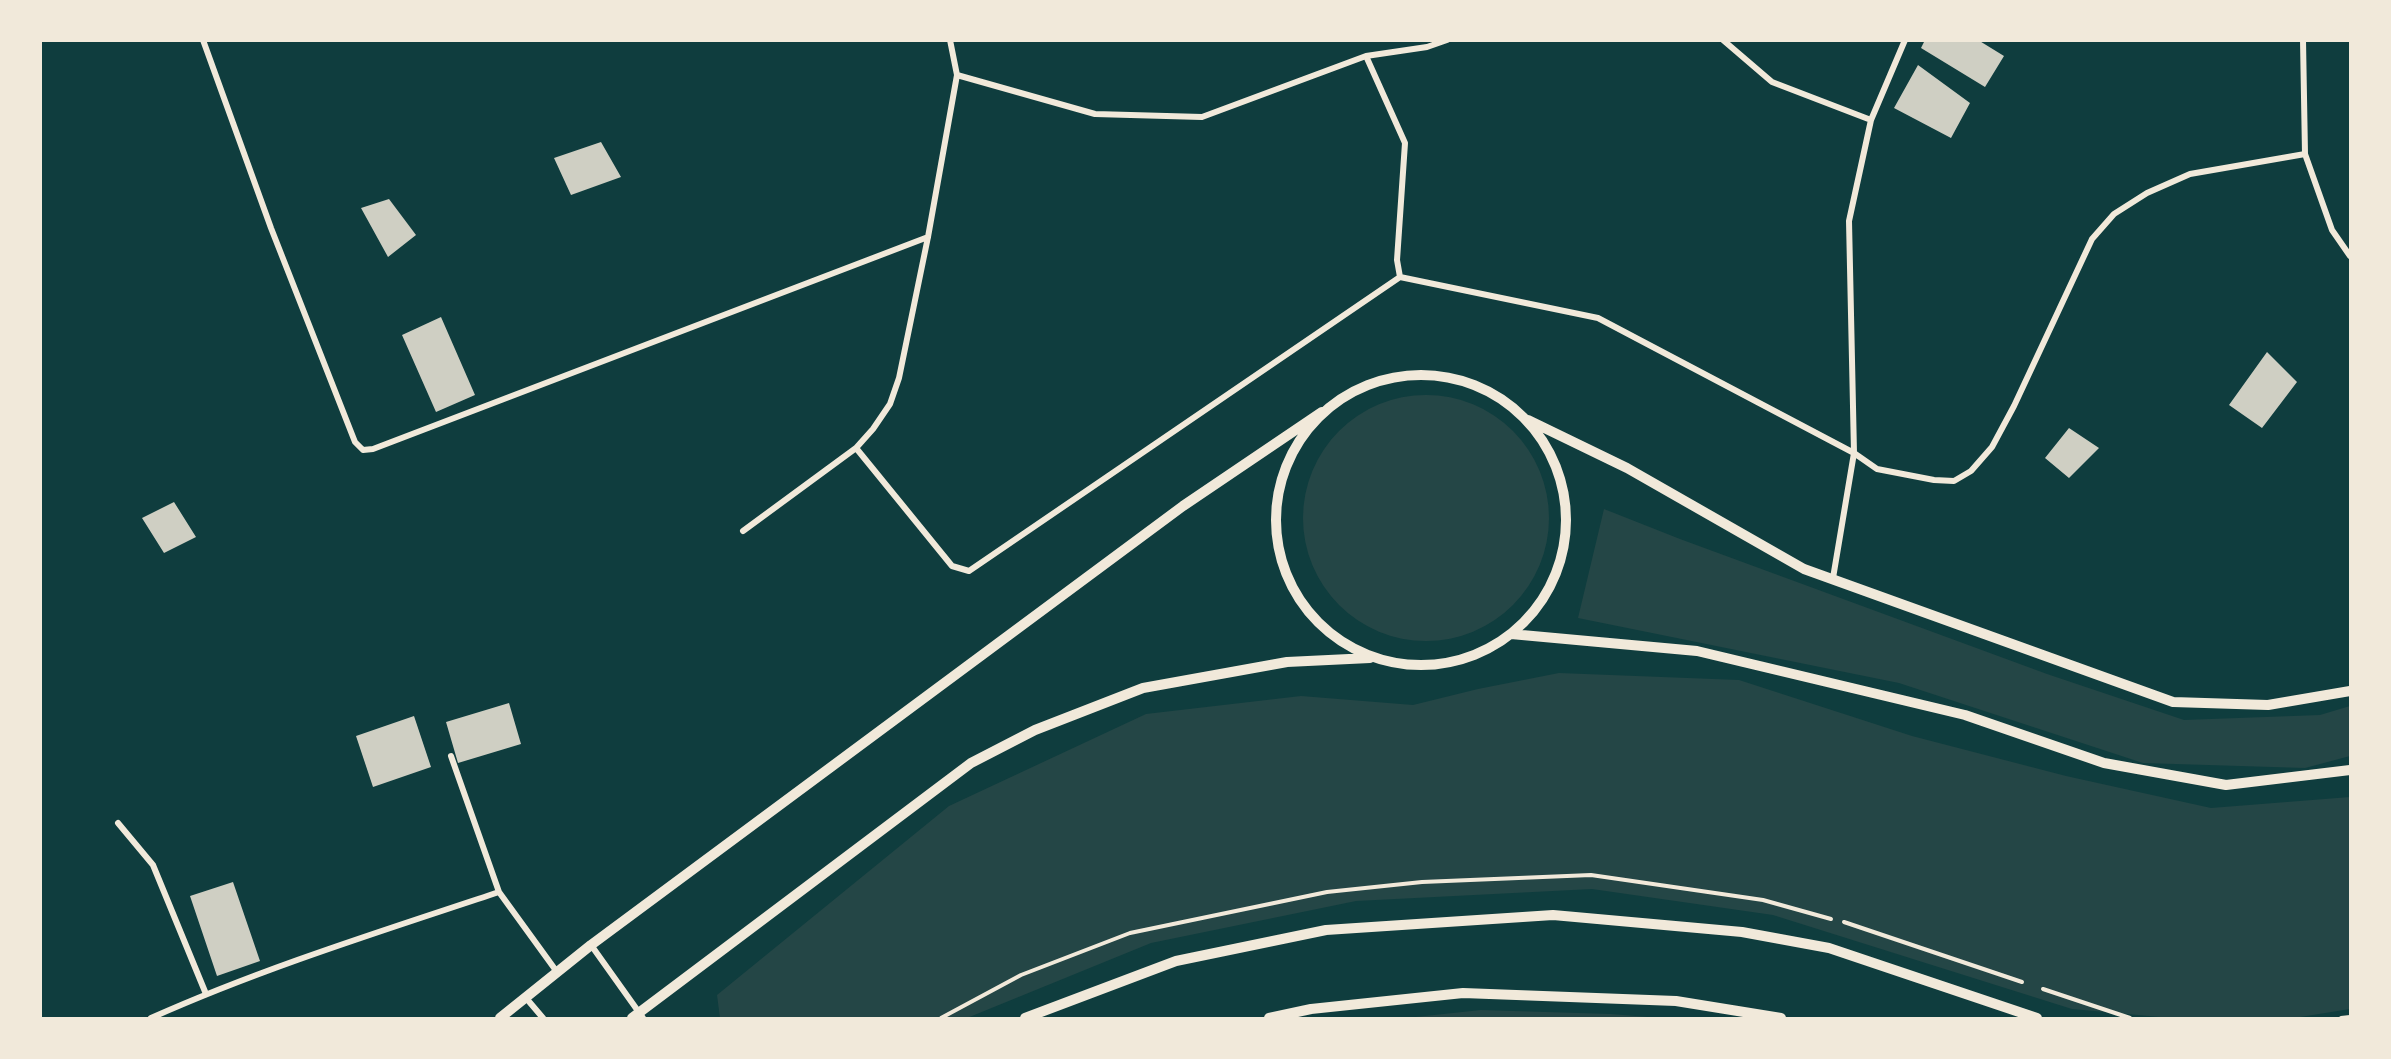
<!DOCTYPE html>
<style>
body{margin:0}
#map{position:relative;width:2391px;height:1059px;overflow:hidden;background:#0f3d3e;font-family:"Archivo Narrow",sans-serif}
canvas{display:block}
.frame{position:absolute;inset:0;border:42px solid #f1e9da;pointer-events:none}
</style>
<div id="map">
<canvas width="2391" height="1059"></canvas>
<div class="frame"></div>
</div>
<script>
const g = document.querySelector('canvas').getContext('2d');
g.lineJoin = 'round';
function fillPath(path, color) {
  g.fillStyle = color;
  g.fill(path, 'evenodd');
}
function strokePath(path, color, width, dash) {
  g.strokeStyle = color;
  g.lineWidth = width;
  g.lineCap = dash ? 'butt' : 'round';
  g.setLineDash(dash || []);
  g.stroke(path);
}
fillPath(new Path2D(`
 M1303 518a123 123 0 1 1 246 0a123 123 0 1 1-246 0Z
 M1604,509L1680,539L2047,674L2184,720L2320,715L2350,706V756L2305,768L2143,763L1899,683L1578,618Z
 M1559,673L1739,680L1912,736L2066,776L2211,808L2350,797V1009L2294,1018H2171L2072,1009L1773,915L1592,889L1356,901L1151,943L967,1018H720L717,995L949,806L1146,714L1301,696L1413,705L1478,689Z
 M1481,1010L1611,1014L1660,1018H1406Z`), '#244646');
fillPath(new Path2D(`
 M1925,40H1978L2004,56L1985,87L1921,48Z
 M1918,65L1970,103L1951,138L1894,108Z
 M601,142L621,177L571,195L554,158Z
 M389,199L416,235L388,257L361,208Z
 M441,317L475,395L436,412L402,335Z
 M2267,352L2297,382L2262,428L2229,405Z
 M2069,428L2099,448L2069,478L2045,458Z
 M174,502L196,537L164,553L142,518Z
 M509,703L521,744L458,763L446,722Z
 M414,716L431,767L373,787L356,736Z
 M233,882L260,961L217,976L190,896Z`), '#cfcfc3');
strokePath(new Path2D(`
 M1844,922L2022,982
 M2043,989L2130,1018
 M941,1018L1021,975L1130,933L1327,892L1422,882L1591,875L1763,900L1831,919
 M2341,1018L2350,1017`), '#f1e9da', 4);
strokePath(new Path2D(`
 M203,40L271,228L355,442L363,450L373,449L928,237
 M1723,40L1772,82L1871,120
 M2303,40L2305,154L2332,230L2350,256
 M1366,56L1405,143L1397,260L1400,277
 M957,75L1095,114L1202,117L1366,56L1427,47L1447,40
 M856,448L952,566L969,571L1400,277L1598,318L1854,453L1877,469L1934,480L1954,481L1971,471L1992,447L2014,406L2092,239L2114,214L2147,193L2190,174L2305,154
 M743,531L856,448L873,429L890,404L899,378L928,237L957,75L950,40
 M1833,578L1854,453L1849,221L1871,120L1905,40
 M451,756L499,892L557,972
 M118,823L153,865L206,994
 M591,945L643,1018
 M526,998L543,1018
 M151,1018C263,968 382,931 499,892`), '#f1e9da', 6);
strokePath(new Path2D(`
 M1276 520a145 145 0 1 1 290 0a145 145 0 1 1-290 0Z
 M1528,420L1627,468L1804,569L2173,702L2268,705L2350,691
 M1511,634L1697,651L1965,715L2104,763L2226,785L2350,770
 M500,1018L591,945L1183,506L1322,412
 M632,1018L971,763L1035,730L1143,688L1287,662L1370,658
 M1025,1018L1176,961L1326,930L1553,915L1742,932L1829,948L2037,1018
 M1269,1018L1311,1009L1463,993L1676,1001L1781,1018`), '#f1e9da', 10);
</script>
